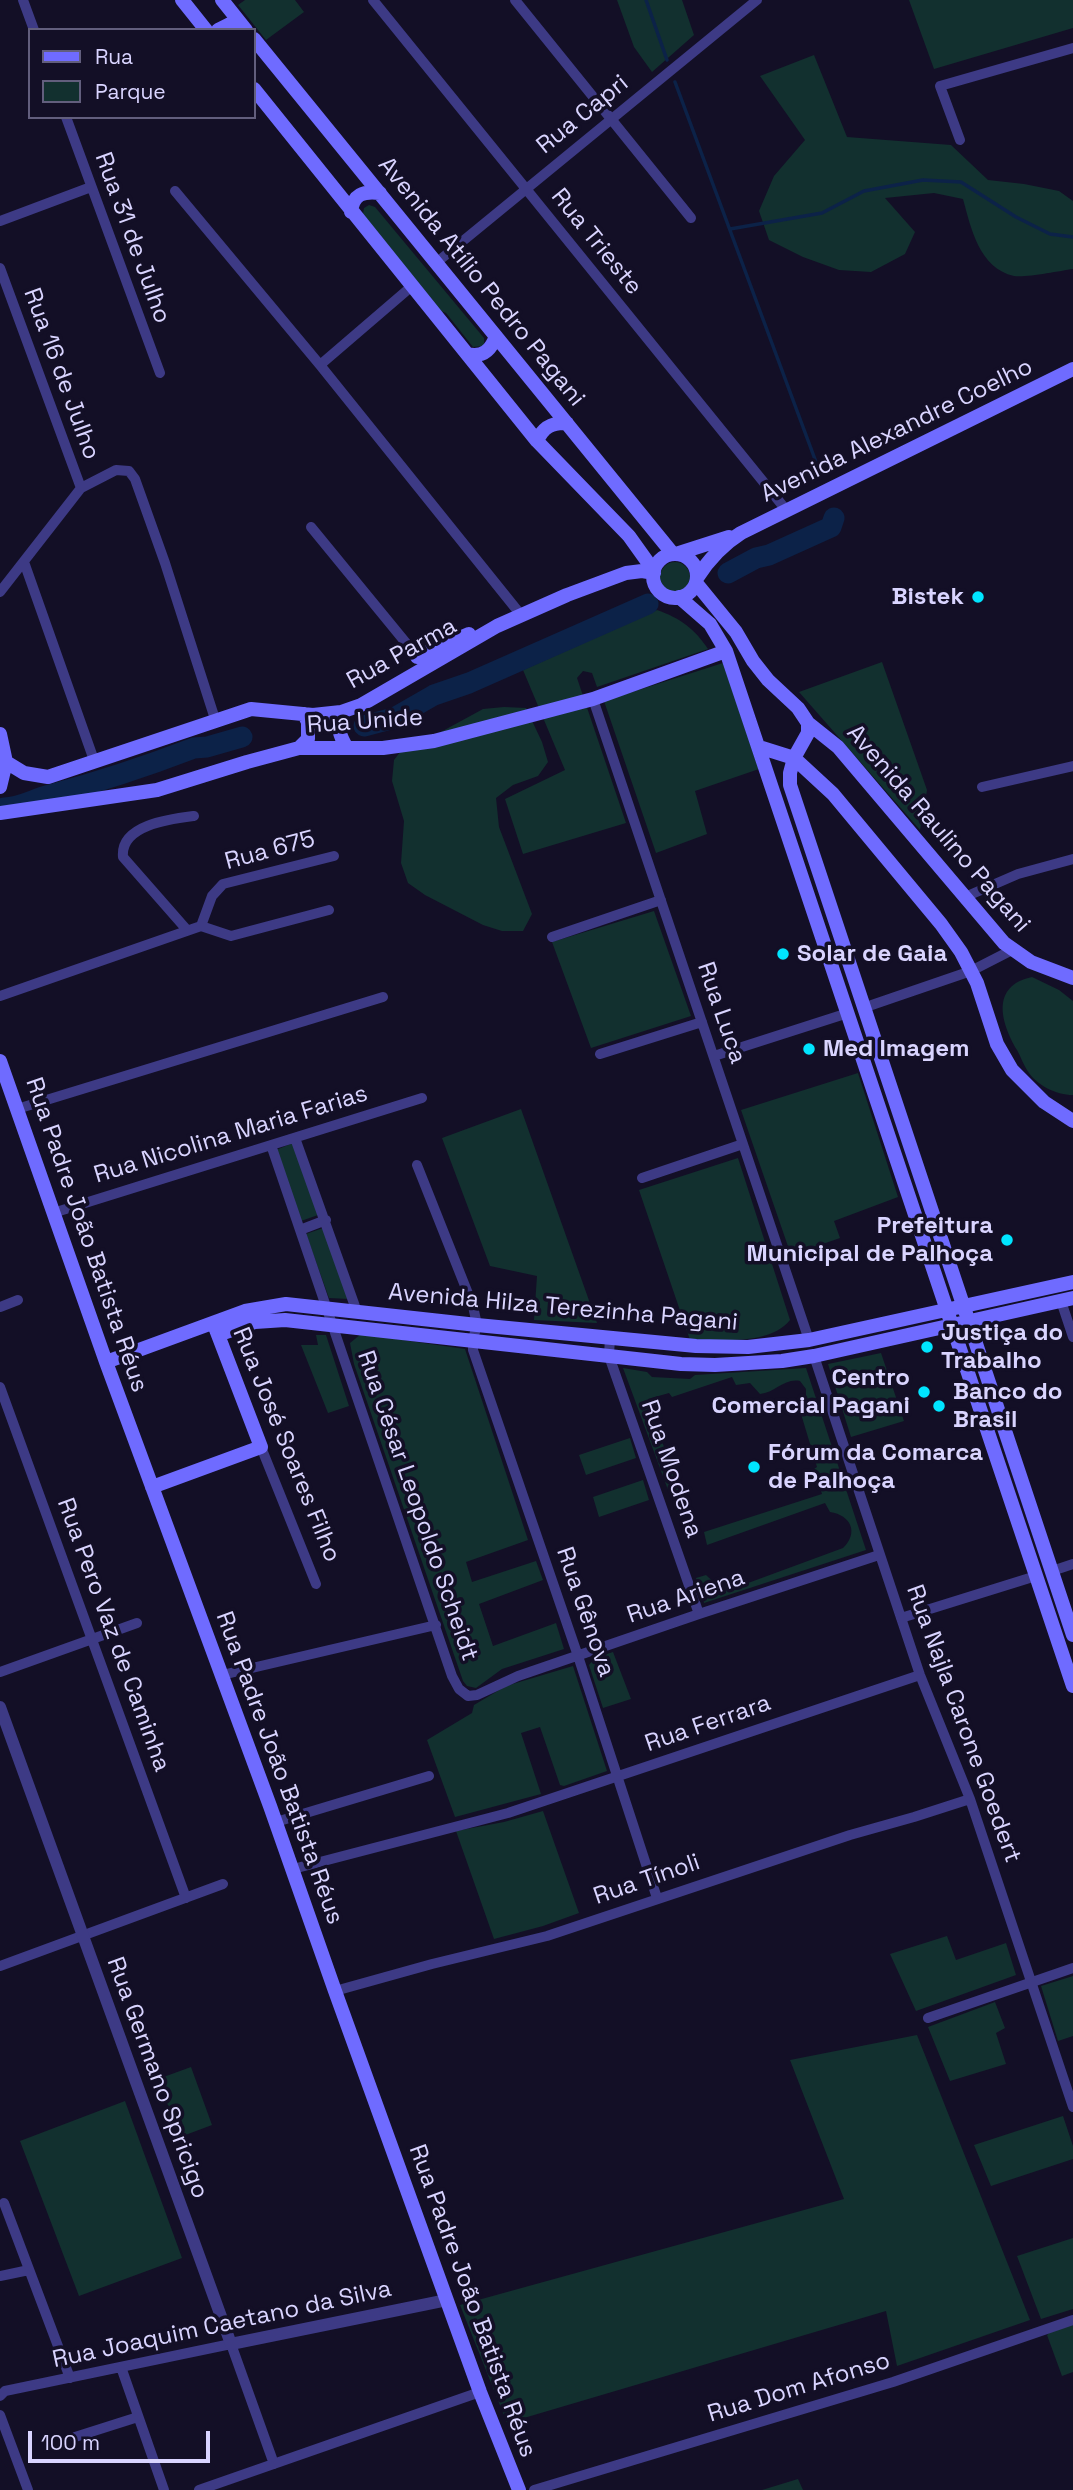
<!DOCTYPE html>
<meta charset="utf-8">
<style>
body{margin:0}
#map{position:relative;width:1073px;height:2490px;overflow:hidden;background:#130f26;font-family:"Space Grotesk",sans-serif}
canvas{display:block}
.legend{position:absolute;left:28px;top:28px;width:228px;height:91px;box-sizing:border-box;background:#130f26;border:2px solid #625e7d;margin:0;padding:9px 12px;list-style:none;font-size:21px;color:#d9d4ff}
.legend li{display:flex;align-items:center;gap:14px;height:35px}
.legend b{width:35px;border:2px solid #625e7d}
.scale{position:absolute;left:28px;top:2431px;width:182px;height:32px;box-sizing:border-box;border:4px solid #d9d4ff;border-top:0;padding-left:9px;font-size:21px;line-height:24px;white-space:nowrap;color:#d9d4ff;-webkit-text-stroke:5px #130f26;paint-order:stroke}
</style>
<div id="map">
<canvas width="1073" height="2490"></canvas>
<ul class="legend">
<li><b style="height:9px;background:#6f6bff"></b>Rua</li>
<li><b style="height:19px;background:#12302f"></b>Parque</li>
</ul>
<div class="scale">100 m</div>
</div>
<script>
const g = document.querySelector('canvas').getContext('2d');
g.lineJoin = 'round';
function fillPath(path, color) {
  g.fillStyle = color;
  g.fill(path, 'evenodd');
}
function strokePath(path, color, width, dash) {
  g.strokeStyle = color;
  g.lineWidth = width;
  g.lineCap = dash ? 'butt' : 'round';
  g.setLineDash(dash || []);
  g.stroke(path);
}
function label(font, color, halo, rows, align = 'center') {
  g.font = font + ' "Space Grotesk",sans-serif';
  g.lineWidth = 7;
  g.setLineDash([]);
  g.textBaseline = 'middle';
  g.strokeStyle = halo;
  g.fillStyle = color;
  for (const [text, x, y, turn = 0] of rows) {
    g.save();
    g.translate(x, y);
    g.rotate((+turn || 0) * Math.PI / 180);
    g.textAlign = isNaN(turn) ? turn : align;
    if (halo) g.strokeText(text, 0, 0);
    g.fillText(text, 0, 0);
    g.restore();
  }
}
fillPath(new Path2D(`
 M245,0H295L304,12L266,40L238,5Z
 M617,0H682L694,35L652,72L634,47Z
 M909,0H1073V28L934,69Z
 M814,55L847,137L951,145L988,180L1024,184L1059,191L1073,201V269C1059,271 1025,278 1014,276C979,268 971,228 963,199L934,193L885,198L915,232L905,254L871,272L839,270L803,257L769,240L759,211L774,176L805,140L760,76Z
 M369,205L375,207L484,338V346L473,347L446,313L441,311L363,214L364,208Z
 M660 577a15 15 0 1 1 30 0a15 15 0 1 1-30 0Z
 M657,610C680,618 695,629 708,649L597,687L592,673L583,671L577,678L626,823L523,854L505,799L565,770L523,670Z
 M882,662L927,790L920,830L799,692Z
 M723,663L759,769L695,791L707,834L656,853L604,701Z
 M504,707L526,708L542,742L548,762L538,776L513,785L496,798L499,827L532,914L523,931H502L483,925L425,895L408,883L401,863L404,821L392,781L394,760L407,743L428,739L483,709Z
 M654,911L691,1016L591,1048L552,942Z
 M1032,977L1059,990L1073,1001V1095C1056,1095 1036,1085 1027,1070C1023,1064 1021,1057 1017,1050C1001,1023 990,986 1032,977Z
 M858,1073L898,1197L834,1221L840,1238L791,1255L741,1110Z
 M521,1109L597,1323L534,1320L537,1276L490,1266L442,1138Z
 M293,1143L318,1215L301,1221L276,1150Z
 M738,1158L790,1320C769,1346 721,1339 690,1340L639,1190Z
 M323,1228L349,1299L329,1298L306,1234Z
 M361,1334L465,1349L528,1540L466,1562L472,1582L536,1561L543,1580L479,1604L493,1646L556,1623L564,1649L502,1669L476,1688L467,1686L463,1681L354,1364L350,1343Z
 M316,1335H326L349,1406L328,1413L301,1345H318Z
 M881,1353L904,1421L851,1437L828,1364Z
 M623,1368L647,1372L652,1377L690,1379L695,1375L806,1368L866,1550L704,1603L696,1578L706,1575C717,1586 725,1588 740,1586L843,1548C859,1533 851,1515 830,1512L825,1503L707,1545L704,1532L822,1494L814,1469L817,1467L798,1404L806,1397V1389L800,1381C784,1378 775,1393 760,1394L750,1383L736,1385L732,1377L672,1397L669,1393L648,1399L680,1495L671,1498Z
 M630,1438L636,1458L586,1475L579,1455Z
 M643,1480L649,1500L599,1517L593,1497Z
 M613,1652L631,1699L603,1708L589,1665L595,1658Z
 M573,1666L607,1771L564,1786L560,1785L540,1727L521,1733L541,1794L455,1817L427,1740L472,1713L474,1705L506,1686Z
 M543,1811L579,1913L543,1926L494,1939L456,1831L504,1822Z
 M947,1936L956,1960L1006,1943L1016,1975L916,2011L890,1954Z
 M1073,1976V2036L1058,2041L1041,1986Z
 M995,2002L1005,2028L996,2033L1006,2064L950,2081L928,2027Z
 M917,2035L1030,2320L897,2366L886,2311L507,2423L460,2305L844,2199L790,2060Z
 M191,2067L212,2125L180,2137L158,2079Z
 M125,2101L182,2258L79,2296L20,2141Z
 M1063,2116L1073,2146V2159L991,2186L974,2145Z
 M1073,2238V2309L1041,2319L1017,2256Z
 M1073,2324V2372L1062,2376L1047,2335L1050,2332Z
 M798,2479L803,2490H762Z`), '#12302f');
strokePath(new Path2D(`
 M646,0L667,60
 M675,82L816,462
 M730,229L822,213L864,191L923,180L961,182L1016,217L1050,234L1073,237`), '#0c2248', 3.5);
strokePath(new Path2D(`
 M728,573L756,558L769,555L831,527L834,518
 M364,726L394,718L434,695L469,683L648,604
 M4,808C20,808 34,799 50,795C99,782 147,766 194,748L207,747L242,737`), '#0c2248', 21);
strokePath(new Path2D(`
 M23,0L34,30
 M373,0L787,511
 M515,0L691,218
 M66,117L160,373
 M960,140L940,86L1073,48
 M175,191L320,365L521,615
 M0,221L91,187
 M436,263L757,0
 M0,268L81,488L0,592
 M320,365L412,286
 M81,488L116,470L129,471L135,479L165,563L215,719
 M311,527L420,660
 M24,562L95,763
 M593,699L809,1340
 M982,787L1073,766
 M965,897L1018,874L1073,859
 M201,926L212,896L223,884L334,856
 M187,930L123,857C120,825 170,819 194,816
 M552,937L661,900
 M0,996L201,926L231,936L329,910
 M863,1008L971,971L1012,950
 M600,1054L702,1022
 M714,1056L848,1013
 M17,1109L383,997
 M295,1138L357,1312
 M271,1145L452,1676L459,1689L468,1696L477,1695L518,1676L699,1614L879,1555
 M417,1165L473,1306L477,1325L473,1339V1350L578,1656L657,1898
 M642,1178L743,1144
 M53,1213L422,1098
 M300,1230L326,1220
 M1061,1301L1073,1337
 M0,1307L18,1300
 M610,1337L609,1356L699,1614
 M814,1356L920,1675L970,1799L1073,2107
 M0,1387L186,1898
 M261,1447L316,1584
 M1052,1571L1073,1564
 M901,1618L1036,1576
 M0,1672L137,1623
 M222,1675L436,1625
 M276,1822L429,1776
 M293,1869L508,1813L920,1675
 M0,1966L223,1884
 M335,1991L432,1964L547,1936L850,1835L914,1817L970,1799
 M928,2018L1073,1968
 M4,2203L70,2378
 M0,2276L29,2270
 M121,2367L164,2490
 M0,2396L5,2391L231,2344L274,2464
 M0,2415L28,2490
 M75,2437L138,2417
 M199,2490L480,2392
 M534,2490L893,2382L1073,2320`), '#3d3a85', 10);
strokePath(new Path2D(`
 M0,1707L231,2344L447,2300`), '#3d3a85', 12);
strokePath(new Path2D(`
 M182,0L206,30
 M222,0L246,30
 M218,30L230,24L237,30
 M254,39L673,554
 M254,89L537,441L629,536L654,571
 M351,212C353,194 363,191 380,193
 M467,354C483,358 491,350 496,336
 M537,441C543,427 552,422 567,423
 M676,554L729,537
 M653 576a22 22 0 1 1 44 0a22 22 0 1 1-44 0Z
 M697,578C709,559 722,545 741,533L1073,369
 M696,583L736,632L753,661L768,680L798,708L808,723V733L794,758L790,773V785L1073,1635
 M679,597L710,624L726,651L1073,1686
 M417,657L469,634
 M341,712C337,727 339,735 347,748
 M808,723L838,747L1004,943L1031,962L1073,978
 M0,734L6,762L0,787
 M759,747L794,758L833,794L941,924L961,952L977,983L997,1044L1012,1070L1044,1102L1073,1121
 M299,748L308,739V722L304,714
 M6,762L24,773L48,777L251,709L313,715L341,712L361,705L497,626L567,595L626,573L642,571L654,573
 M0,813L157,790L247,762L299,748H383L434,741L593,699L726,651
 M0,1061L106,1362L270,1806L335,1991L480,2392L519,2490
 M218,1335L255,1322L285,1320L681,1364L715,1365L782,1361L814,1356L1073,1298
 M106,1362L245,1311L286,1304L477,1325L696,1346L748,1347L809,1340L1073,1282
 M152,1487L261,1447L215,1327`), '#6f6bff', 14);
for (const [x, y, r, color] of [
 [978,597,7,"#00e5ff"],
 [783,954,7,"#00e5ff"],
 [809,1049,7,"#00e5ff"],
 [1007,1240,7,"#00e5ff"],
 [927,1347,7,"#00e5ff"],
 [924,1392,7,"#00e5ff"],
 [939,1406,7,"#00e5ff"],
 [754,1467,7,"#00e5ff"]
]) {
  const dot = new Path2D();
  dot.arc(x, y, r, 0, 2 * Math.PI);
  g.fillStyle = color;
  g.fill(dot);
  strokePath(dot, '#130f26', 2.5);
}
label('24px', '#d9d4ff', '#130f26', [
 ["Rua Capri",583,115,-39],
 ["Rua 31 de Julho",132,238,70],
 ["Rua Trieste",596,242,51],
 ["Avenida Atílio Pedro Pagani",481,282,51],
 ["Rua 16 de Julho",61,374,70],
 ["Avenida Alexandre Coelho",897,431,-26],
 ["Rua Parma",402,654,-29],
 ["Rua Unide",365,722,-4],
 ["Avenida Raulino Pagani",938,829,49],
 ["Rua 675",270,851,-15],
 ["Rua Luca",721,1013,71],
 ["Rua Nicolina Maria Farias",231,1135,-17],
 ["Rua Padre João Batista Réus",86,1235,71],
 ["Avenida Hilza Terezinha Pagani",563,1308,5],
 ["Rua José Soares Filho",286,1445,68],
 ["Rua Modena",671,1469,71],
 ["Rua César Leopoldo Scheidt",417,1506,71],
 ["Rua Ariena",686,1597,-19],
 ["Rua Gênova",585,1612,71],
 ["Rua Pero Vaz de Caminha",113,1635,70],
 ["Rua Ferrara",708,1724,-19],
 ["Rua Najla Carone Goedert",963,1724,70],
 ["Rua Padre João Batista Réus",279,1768,70],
 ["Rua Tínoli",647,1880,-19],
 ["Rua Germano Spricigo",157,2078,70],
 ["Rua Padre João Batista Réus",472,2301,70],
 ["Rua Joaquim Caetano da Silva",222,2325,-12],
 ["Rua Dom Afonso",799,2388,-17]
]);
label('bold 24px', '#d9d4ff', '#130f26', [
 ["Bistek",964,597,"right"],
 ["Solar de Gaia",797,954],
 ["Med Imagem",823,1049],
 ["Prefeitura",993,1226,"right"],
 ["Municipal de Palhoça",993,1254,"right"],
 ["Justiça do",941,1333],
 ["Trabalho",941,1361],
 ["Centro",910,1378,"right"],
 ["Comercial Pagani",910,1406,"right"],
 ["Banco do",953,1392],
 ["Brasil",953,1420],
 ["Fórum da Comarca",768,1453],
 ["de Palhoça",768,1481]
], 'left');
</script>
